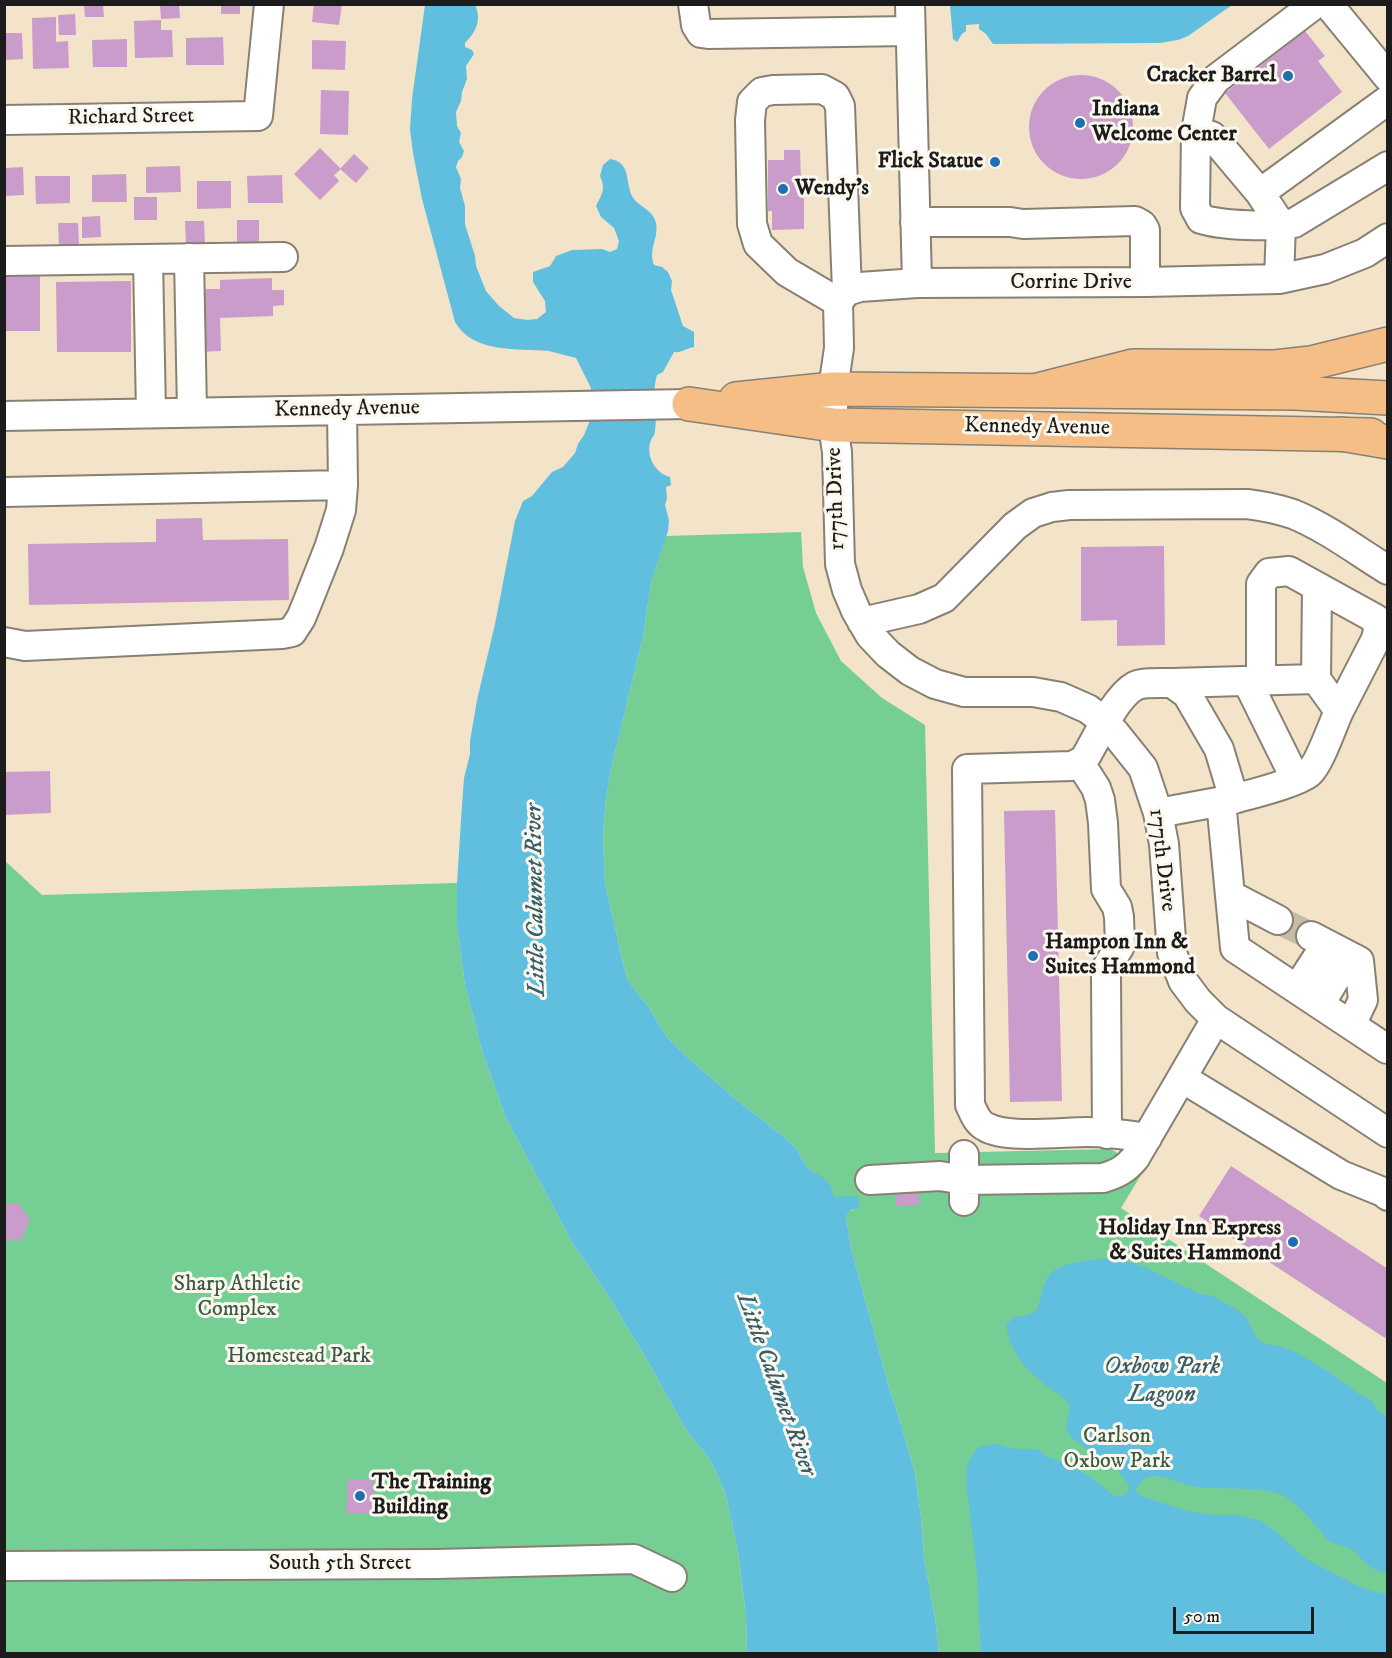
<!DOCTYPE html>
<style>
body{margin:0}
#map{position:relative;width:1392px;height:1658px;overflow:hidden;background:#f3e3c9;font-family:"IM FELL DW Pica",serif}
canvas{display:block}
.frame{position:absolute;inset:0;border:6px solid #1c1c1c;pointer-events:none}
.scale{position:absolute;left:1173px;top:1607px;width:141px;height:27px;box-sizing:border-box;border:3px solid #1c1c1c;border-top:0;padding-left:8px;font-size:18px;line-height:21px;white-space:nowrap;color:#1c1c1c;-webkit-text-stroke:4px #fbf7ec;paint-order:stroke}
</style>
<div id="map">
<canvas width="1392" height="1658"></canvas>
<div class="frame"></div>
<div class="scale">50 m</div>
</div>
<script>
const g = document.querySelector('canvas').getContext('2d');
g.lineJoin = 'round';
function fillPath(path, color) {
  g.fillStyle = color;
  g.fill(path, 'evenodd');
}
function strokePath(path, color, width, dash) {
  g.strokeStyle = color;
  g.lineWidth = width;
  g.lineCap = dash ? 'butt' : 'round';
  g.setLineDash(dash || []);
  g.stroke(path);
}
function label(font, color, halo, rows, align = 'center') {
  g.font = font + ' "IM FELL DW Pica",serif';
  g.lineWidth = 6;
  g.setLineDash([]);
  g.textBaseline = 'middle';
  g.strokeStyle = halo;
  g.fillStyle = color;
  for (const [text, x, y, turn = 0] of rows) {
    g.save();
    g.translate(x, y);
    g.rotate((+turn || 0) * Math.PI / 180);
    g.textAlign = isNaN(turn) ? turn : align;
    if (halo) g.strokeText(text, 0, 0);
    g.fillText(text, 0, 0);
    g.restore();
  }
}
fillPath(new Path2D(`
 M801,532L803,567L816,613L841,661L882,698L925,725L935,1153L1111,1149L1144,1170L1121,1208L1387,1383V1653H939L935,1618L924,1558L921,1517L915,1473L898,1414L890,1391L851,1248L846,1216L848,1211L855,1210L841,1197H834L814,1173L806,1166L796,1148L784,1137L738,1101L686,1056L666,1036L650,1009L628,981L623,963L605,883L603,837L606,797L613,760L643,637L651,583L666,536Z
 M4,860L42,895L457,883V925L465,985L483,1054L506,1118L573,1244L602,1286L646,1358L686,1430L711,1461L725,1492L738,1551L746,1617L747,1653H5Z`), '#75ce94');
fillPath(new Path2D(`
 M425,5H475C482,20 476,32 465,43V47L472,50L474,54L466,66L467,79L462,92L461,101L456,112L457,126L461,133L459,142L464,151L462,157L458,161L456,167L461,179L460,188L465,206V224L475,256L476,266L486,291L498,305L514,318L527,320L537,319L546,312L545,301L533,282V272L550,266L556,256L572,250L602,249L610,252L617,249L619,241L614,228L601,217L596,206C602,194 606,189 600,176L603,165L610,159C631,162 625,181 632,196C638,207 653,209 656,223C659,239 648,248 654,265L662,267L668,272L672,281L671,290L683,326L694,332V347C687,348 681,353 674,352L663,372L657,375C651,394 658,412 655,431C654,438 654,434 651,440C645,455 655,473 670,477L671,485L666,487L667,498L665,505L669,520L668,531L651,583L643,637L613,760L606,797L603,837L605,883L623,963L628,981L650,1009L666,1036L686,1056L738,1101L784,1137L796,1148L806,1166L814,1173L823,1177L831,1186L834,1197L858,1196L859,1208L849,1211L846,1216L851,1248L890,1391L898,1414L915,1473L921,1517L924,1558L935,1618L939,1653H747L746,1617L738,1551L725,1492L711,1461L686,1430L646,1358L602,1286L573,1244L506,1118L483,1054L465,985L457,925V883L461,820L464,778L470,754V741L477,700L495,624L515,521L523,501L532,496L552,472L563,467L575,453L578,444L584,435L591,418V388L576,358C567,356 558,353 549,351C518,348 473,354 455,322L422,199L413,153L410,129L412,99Z
 M950,5V4L1232,5L1188,36L1178,40L1160,43L993,44L986,34L979,29V24L966,25V31L962,34L957,42L953,39Z
 M1112,1258L1142,1266L1200,1294L1210,1295L1238,1310L1247,1318L1257,1339L1265,1344L1279,1346L1294,1351L1332,1374L1360,1395L1372,1401L1377,1410L1387,1417V1573C1371,1571 1365,1562 1354,1551C1348,1546 1337,1546 1329,1541C1324,1537 1321,1531 1317,1527C1310,1518 1293,1500 1284,1496C1254,1483 1219,1493 1188,1485C1176,1482 1162,1474 1148,1477C1142,1479 1139,1486 1135,1490L1144,1497L1187,1511L1209,1515H1236L1259,1520L1275,1531L1306,1559L1360,1587L1387,1595V1653H981L977,1573L966,1480L968,1464L974,1451L982,1446L998,1444L1013,1449H1037L1048,1457L1060,1461L1091,1477L1114,1496H1122L1128,1492L1129,1485L1117,1469L1070,1437L1066,1427L1070,1408C1064,1395 1058,1394 1047,1386C1024,1368 1012,1355 1006,1325L1014,1317L1026,1316L1037,1310C1040,1301 1043,1285 1048,1277C1058,1261 1094,1260 1112,1258Z`), '#60bfde');
fillPath(new Path2D(`
 M84,4H103L104,17H85Z
 M160,4H179L180,18L161,19Z
 M221,4H240V14H221Z
 M314,4H342L339,25L312,22Z
 M75,14L76,35H59L58,15Z
 M56,17V42L68,41L69,68L33,69L32,18Z
 M161,20V30H172L173,57L135,58L134,21Z
 M1305,31L1325,56L1318,61L1342,92L1269,149L1225,93Z
 M4,33H22L23,59L4,60Z
 M223,37L224,65H186V38Z
 M127,39V67H93L92,40Z
 M312,40L346,41L345,70L312,69Z
 M1029 127a52 52 0 1 1 104 0a52 52 0 1 1-104 0Z
 M321,90L349,91L348,135L320,134Z
 M320,148L341,169L334,175L339,181L320,200L294,174Z
 M784,150H800L801,181H798L799,196H804V229L772,230V211H768V160H784Z
 M354,154L369,168L356,183L340,169Z
 M180,166L181,192L146,193V167Z
 M23,167L24,195L4,196V168Z
 M126,174L127,202H92V175Z
 M282,175L283,203H248L247,176Z
 M35,176H70V203L36,204Z
 M197,181H231V208L197,209Z
 M134,197H157V220H134Z
 M100,216L101,237L82,238V217Z
 M237,220H259V242H237Z
 M185,221H204L205,243L186,244Z
 M58,223H78L79,245L59,246Z
 M4,275H40V331H4Z
 M272,278V290H284V305L273,306V316L220,318L221,351L197,352L195,289H220V280Z
 M131,281V352H57L56,282Z
 M202,518L203,540L288,539L289,600L29,605L28,544L156,542V519Z
 M1164,546L1165,645L1117,646V620L1081,621V547Z
 M50,771L51,813L4,815V772Z
 M1055,810L1062,1101L1010,1102L1004,811Z
 M1231,1166L1388,1269V1334L1385,1338L1199,1216Z
 M919,1193V1205L896,1206L895,1195Z
 M4,1204H19L30,1220L21,1240L4,1241Z
 M348,1479H373V1513H346Z`), '#ca9ccb');
strokePath(new Path2D(`
 M1278,920L1311,936`), '#c8bba6', 28, [28, 14]);
const minor = new Path2D(`
 M693,4L696,25L701,33L708,34L910,31
 M910,4L917,283
 M1315,4L1216,79L1202,98L1196,132L1195,208L1201,219C1223,226 1271,227 1294,223L1388,166
 M1328,4L1388,77
 M4,120L258,116L269,4
 M1196,132L1212,136L1260,193L1281,225L1279,279
 M1260,193L1388,100
 M915,222H1010L1023,224L1135,221L1142,225L1145,230V282
 M1388,238L1365,253L1325,269L1279,279L1145,282L917,283L860,287L847,291L838,302L839,348L833,389V425L837,452L840,564L847,590L856,611L870,635L888,654L910,671L935,684L964,692H1033L1061,697L1088,709L1105,722L1115,733L1143,768L1158,813L1164,844L1172,953L1183,981L1198,1001L1216,1019L1388,1133
 M189,258L192,412
 M148,259L151,413
 M4,261L283,257
 M838,302L787,272L758,244L752,224L750,120L752,102L762,92L773,90L822,89L835,96L840,106L847,291
 M4,416L689,404
 M4,492L343,485L342,410
 M862,622L919,609L944,598L1015,526L1033,513L1052,507L1069,505L1247,504C1263,506 1278,509 1293,514C1327,528 1357,551 1388,570
 M4,642L25,646L282,634L292,632L301,618L308,601L329,548L341,510L343,485
 M1316,679L1317,587
 M1261,680V584L1269,573L1289,571L1376,619L1378,630L1376,639L1339,711
 M1247,681L1296,780
 M1172,683L1316,679L1339,711C1332,726 1320,763 1309,773C1297,783 1251,794 1234,799
 M1080,763L1096,788L1100,800L1103,823L1106,889L1117,907L1119,917L1120,946L1107,967L1106,975L1107,1134
 M1221,801L1235,948L1387,1049
 M1230,895L1278,920
 M1311,936L1359,961L1363,1000L1351,1025
 M1297,989L1326,944
 M1320,1004L1349,956
 M1182,1078L1341,1175L1383,1192L1388,1196
 M1147,1138C1128,1135 1107,1132 1087,1132C1061,1132 1007,1139 986,1127C977,1123 974,1113 970,1105L967,769L1072,766L1084,760C1096,740 1115,697 1135,686C1142,682 1163,683 1172,683L1187,694L1219,749L1234,799L1158,813
 M964,1155V1201
 M870,1180L940,1176L964,1180L1103,1178C1117,1174 1126,1169 1135,1158L1216,1019
 M4,1566L437,1564L634,1559L672,1577`);
const major = new Path2D(`
 M736,399L833,389L1295,393L1388,398
 M689,404L833,425L1371,435`);
const highway = new Path2D(`
 M1038,390L1133,366L1275,367L1311,363L1388,344
 M1341,434L1388,442`);
strokePath(minor, '#888072', 32);
strokePath(major, '#888072', 36);
strokePath(highway, '#888072', 36);
strokePath(minor, '#fff', 28);
strokePath(major, '#f6be87', 33);
strokePath(highway, '#f6be87', 33);
for (const [x, y, r, color] of [
 [1288,76,6,"#1f6fb2"],
 [1080,123,6,"#1f6fb2"],
 [995,162,6,"#1f6fb2"],
 [783,189,6,"#1f6fb2"],
 [1033,956,6,"#1f6fb2"],
 [1293,1242,6,"#1f6fb2"],
 [360,1496,6,"#1f6fb2"]
]) {
  const dot = new Path2D();
  dot.arc(x, y, r, 0, 2 * Math.PI);
  g.fillStyle = color;
  g.fill(dot);
  strokePath(dot, '#fbf7ec', 2);
}
label('bold 22px', '#1c1c1c', '#fbf7ec', [
 ["Cracker Barrel",1276,76,"right"],
 ["Indiana",1092,110],
 ["Welcome Center",1092,135],
 ["Flick Statue",983,162,"right"],
 ["Wendy's",795,189],
 ["Hampton Inn &",1045,943],
 ["Suites Hammond",1045,968],
 ["Holiday Inn Express",1281,1229,"right"],
 ["& Suites Hammond",1281,1254,"right"],
 ["The Training",372,1483],
 ["Building",372,1508]
], 'left');
label('22px', '#1c1c1c', '#fbf7ec', [
 ["Richard Street",131,118,-1],
 ["Corrine Drive",1071,283],
 ["Kennedy Avenue",347,410,-1],
 ["Kennedy Avenue",1037,428,1],
 ["177th Drive",837,499,-92],
 ["177th Drive",1161,860,83],
 ["South 5th Street",340,1564]
]);
label('22px', '#3b5a46', '#fbf7ec', [
 ["Sharp Athletic",237,1285],
 ["Complex",237,1310],
 ["Homestead Park",299,1357],
 ["Carlson",1117,1437],
 ["Oxbow Park",1117,1462]
]);
label('italic 24px', '#375d6a', '#fbf7ec', [
 ["Little Calumet River",537,900,-91],
 ["Oxbow Park",1162,1368],
 ["Lagoon",1162,1396],
 ["Little Calumet River",775,1385,70]
]);
</script>
